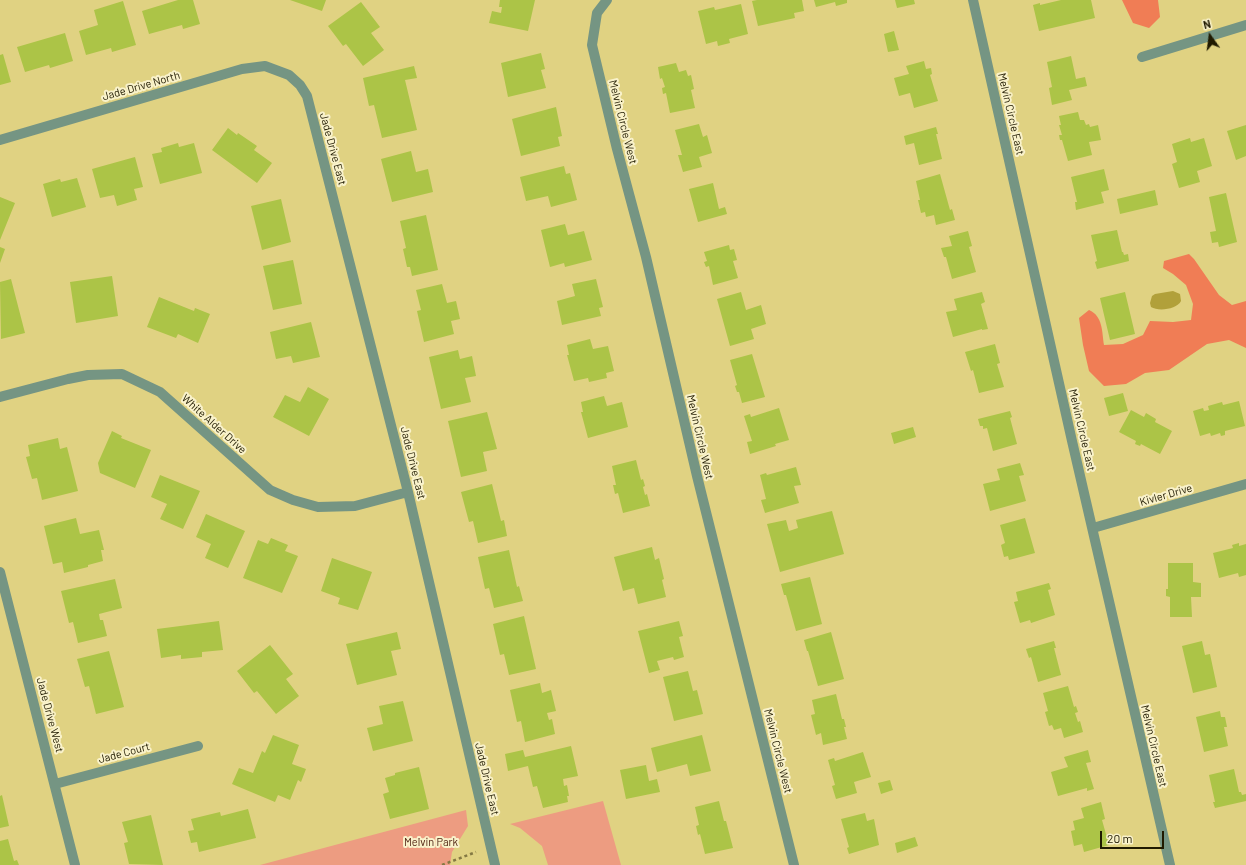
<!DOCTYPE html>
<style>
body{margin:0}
#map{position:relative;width:1246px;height:865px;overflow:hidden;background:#e0d282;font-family:Barlow,sans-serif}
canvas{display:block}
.north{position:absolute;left:1190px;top:16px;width:40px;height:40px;-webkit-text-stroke:3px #f9f2cb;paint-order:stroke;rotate:346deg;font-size:11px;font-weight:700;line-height:16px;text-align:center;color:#201a00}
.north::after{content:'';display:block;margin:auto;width:14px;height:18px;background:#201a00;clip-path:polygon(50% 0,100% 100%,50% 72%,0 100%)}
.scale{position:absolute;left:1100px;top:831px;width:64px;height:18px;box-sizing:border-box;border:2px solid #201a00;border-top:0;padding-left:5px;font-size:12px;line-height:14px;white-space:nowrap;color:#201a00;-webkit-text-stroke:3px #f9f2cb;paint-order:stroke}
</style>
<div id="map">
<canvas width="1246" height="865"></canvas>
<div class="north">N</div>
<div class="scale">20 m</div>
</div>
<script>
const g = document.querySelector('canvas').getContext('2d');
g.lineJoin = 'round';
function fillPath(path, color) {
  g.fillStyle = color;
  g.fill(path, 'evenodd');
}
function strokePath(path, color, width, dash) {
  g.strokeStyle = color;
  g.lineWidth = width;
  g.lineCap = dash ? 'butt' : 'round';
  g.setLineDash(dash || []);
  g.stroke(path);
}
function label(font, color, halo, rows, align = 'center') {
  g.font = font + ' Barlow,sans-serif';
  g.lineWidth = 4;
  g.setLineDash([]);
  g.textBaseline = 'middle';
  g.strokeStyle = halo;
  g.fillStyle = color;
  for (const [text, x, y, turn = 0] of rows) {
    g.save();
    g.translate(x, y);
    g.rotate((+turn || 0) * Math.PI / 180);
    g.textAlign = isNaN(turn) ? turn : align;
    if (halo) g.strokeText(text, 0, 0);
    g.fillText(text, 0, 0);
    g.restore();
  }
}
fillPath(new Path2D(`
 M603,801L621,865H548L542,846L520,828L510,824Z
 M466,810L468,826L452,852L450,865H260Z`), '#ed9c81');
fillPath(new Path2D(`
 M1122,0H1158L1160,17L1149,28L1133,23Z
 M1189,254L1194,259L1219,295L1232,305L1246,301V348L1229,340L1207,344L1169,370L1145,373L1126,384L1104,386L1089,371L1083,345L1079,318L1089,310C1103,316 1102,332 1104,345L1123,344L1143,335L1150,321L1173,322L1191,320L1193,304L1186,285L1173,274L1163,268L1164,261Z`), '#f07d55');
fillPath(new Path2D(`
 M1173,291L1180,294L1181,301C1177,309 1159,312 1151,307L1150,303L1152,296L1155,294Z`), '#b1a03a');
fillPath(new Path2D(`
 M178,0H193L200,24L183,29L182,25L149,34L142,11Z
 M290,0H326L322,11Z
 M500,0H535L528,31L489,23L492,11L501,13L502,7H499Z
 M757,0H802L804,11L794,13L795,18L758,26L752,1Z
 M814,0H847V3L836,6L835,2L816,7Z
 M895,0H914L915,4L897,8Z
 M1061,0H1091L1095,18L1039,31L1033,5L1040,3V5Z
 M123,1L136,45L112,52L111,48L86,55L79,31L98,25L94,10Z
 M361,2L380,27L371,33L384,50L363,66L346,44L343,46L328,26Z
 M741,4L748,34L729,39L730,43L718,46L717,41L706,44L698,11L714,7L715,10Z
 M894,31L899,50L888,52L884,34Z
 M65,33L73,61L50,68L49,65L25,72L17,47Z
 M541,53L545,69L541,70L546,88L508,97L501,63Z
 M3,54L11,82L0,85V55Z
 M1071,56L1076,79L1085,77L1087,86L1069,90L1072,100L1052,105L1049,88L1052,87L1047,62Z
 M924,61L926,69L931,68L932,74L930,75L938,101L914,108L910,93L899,96L894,78L909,74L906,66Z
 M676,63L679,72L686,70L688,76L691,75L694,89L691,90L695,108L670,113L666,93L663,94L662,88L665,87L662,78L660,79L658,67Z
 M414,66L417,78L405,80L417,130L382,138L374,105L369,106L363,78Z
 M556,107L562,136L558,137L560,146L521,156L512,119Z
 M1078,112L1080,120H1084L1086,125L1089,124L1090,127L1098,125L1101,140L1089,142L1092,155L1068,161L1062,140H1060L1059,135H1062L1059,125H1061L1059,116Z
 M699,124L703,137L707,135L712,153L699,157L702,167L683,172L678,155H682L675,130Z
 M1246,125V156L1236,160L1227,131Z
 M936,127L938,134H936L942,159L919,165L914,143L906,145L904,136Z
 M228,128L237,135L238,133L257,146L254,150L272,163L257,183L212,150Z
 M1190,138L1191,142L1204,138L1212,166L1197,171L1200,182L1179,188L1172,164L1177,162L1172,144Z
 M178,143L179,147L194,143L202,173L160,184L152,154L162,152L161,148Z
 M411,151L416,172L428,169L433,192L392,202L381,159Z
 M135,157L143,187L134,189L137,200L117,206L114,195L100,198L92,169Z
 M564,166L566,174L570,173L577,200L551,207L548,196L526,201L520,177Z
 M1104,169L1109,190L1101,192L1104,203L1076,210L1075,202H1077L1071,177Z
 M940,174L950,210L952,209L955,220L936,225L934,215L926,217L925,212L921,213L918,200H920L916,181Z
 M77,178L86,207L52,217L43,184L60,179L61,182Z
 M713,183L719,209L725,207L727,214L698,222L689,189Z
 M1155,190L1158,205L1120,214L1117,199Z
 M1226,193L1237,242L1219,247L1218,242L1212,243L1210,232L1216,231L1209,197Z
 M0,197L15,203L0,240Z
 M281,199L291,242L262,250L251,206Z
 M426,215L438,270L412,276L410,267H407L403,249L406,248L400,221Z
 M565,224L568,235L584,231L592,260L565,267L564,263L550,267L541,230Z
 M1117,230L1122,252H1123L1124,255L1128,254L1129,261L1097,269L1095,262L1097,261L1091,235Z
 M968,231L972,246L969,247L976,272L952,279L946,257H944L941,248L952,246L949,236Z
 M729,245L730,250L734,249L737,260L733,261L738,278L713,285L709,266L706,267L704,262L707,261L704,252Z
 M0,247L5,249L0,263Z
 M293,260L302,304L273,310L263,266Z
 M112,276L118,316L76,323L70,282Z
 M11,279L25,333L1,339L0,282Z
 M596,279L603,307L599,308L601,316L562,325L557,301L575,296L572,284Z
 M442,284L447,303L456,301L460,319L451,321L454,334L424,342L417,311L421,310L416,290Z
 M741,292L746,310L761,305L766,324L751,329L754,339L730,346L717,299Z
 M982,292L985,302L981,304L988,329L982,330V329L953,337L946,312L957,310L954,299Z
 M1125,292L1135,334L1110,340L1100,298Z
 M159,297L194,311L195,308L210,314L198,343L178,334L176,338L147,327Z
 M311,322L320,357L293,363L291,356L276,359L270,332Z
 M590,339L593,349L608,346L614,371L606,373L607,378L589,382L588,378L574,381L567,355H569L567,345Z
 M995,344L1000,363L997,364L1004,387L979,393L973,370L971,371L965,352Z
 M458,350L460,359L472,356L476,376L465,378L471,402L441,409L429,357Z
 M752,354L765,397L742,403L739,392H737L735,386L737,385L730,360Z
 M308,387L329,399L309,436L273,417L285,395L300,402Z
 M1123,393L1128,411L1109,416L1104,398Z
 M604,396L607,406L622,402L628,427L588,438L581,412H583L581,402Z
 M1239,401L1245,426L1225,431V435L1221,436L1220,433L1211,436L1210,433L1200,436L1193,411L1203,408L1204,411L1209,410L1208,406L1222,402L1223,405Z
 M779,408L789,440L775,444L776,446L750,454L747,442L752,441L744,416L750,414L751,417Z
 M1131,410L1144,417L1146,413L1156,419L1155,422L1172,431L1160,454L1141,444L1140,446L1135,444L1136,441L1119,432Z
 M1010,411L1012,417L1010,418L1017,444L993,451L987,428L983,429V426H980L978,419Z
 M487,412L497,449L483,452L487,471L461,477L448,421Z
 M913,427L916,437L894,444L891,433Z
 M112,431L122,436L121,438L151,450L135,488L100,473L98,463Z
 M58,438L60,449L67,447L78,491L42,500L37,478L32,479L26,457L30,456L28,445Z
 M636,460L641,480L643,479L645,486L643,487L645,495L647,494L650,506L623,513L618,493L615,494L613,485H616L612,466Z
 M1020,463L1024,475L1019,476L1026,501L990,511L983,484L1000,480L997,469Z
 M796,467L801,485L794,486L799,503L765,513L761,500L766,499L760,475L766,473L767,475Z
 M160,475L200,491L183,529L160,519L167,504L151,497Z
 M492,484L501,521L504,520L507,536L478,543L473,521L469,522L461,492Z
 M832,511L844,554L780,572L767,524L786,520L789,531L798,528L796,520Z
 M206,514L245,531L228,568L205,558L211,544L196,537Z
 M76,518L80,534L99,530L104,550H101L103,561L88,565V567L64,573L62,562L53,564L44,526Z
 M1025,518L1035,553L1009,560L1008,556L1004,557L1001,545L1005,543L1000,525Z
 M271,538L288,545L285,551L298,556L282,593L243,578L258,540L268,544Z
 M1239,543V546L1246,544V575L1239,577L1238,573L1219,578L1213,553L1233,548L1232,545Z
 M652,547L655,560L659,558L664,579L662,580L666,597L638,604L634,588L623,591L614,557Z
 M509,550L517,587L519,586L523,601L494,608L489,588L485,589L478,557Z
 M332,558L372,572L358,610L338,604L340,598L321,591Z
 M1168,563H1193V582L1201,583V597H1191L1192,617H1170V597L1166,596V589H1168Z
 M810,577L822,624L796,631L786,595H784L781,584Z
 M115,579L122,608L99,614L100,620H103L107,636L78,643L73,622L69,623L61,591Z
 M1049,583L1051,589L1048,590L1055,615L1031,623L1030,620L1020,623L1014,602L1018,601L1016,592Z
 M524,616L536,669L509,675L504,654L500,655L493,624Z
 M219,621L223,650L202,652V657L181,659V655L161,658L157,629Z
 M679,621L683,636L679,637L684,657L674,660L673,657L657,661L660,670L649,673L638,631Z
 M397,632L401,649L391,651L397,675L357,685L346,644Z
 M831,632L844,679L818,686L808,651H807L804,640Z
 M1054,641L1056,648H1054L1061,675L1038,682L1031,657L1029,658L1026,649Z
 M1202,641L1205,655L1210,654L1217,687L1193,693L1182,646Z
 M270,645L293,674L286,679L299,696L276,714L257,691L254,693L237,671Z
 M109,651L124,707L96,714L89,686L85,687L77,659Z
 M688,671L693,691L697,690L703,714L674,721L663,677Z
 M540,683L542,693L551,690L556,711L547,713L549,720L552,719L555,734L525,742L521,721L517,722L510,690Z
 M1068,686L1074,707L1076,706L1078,712L1075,713L1078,722L1080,721L1083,732L1064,738L1061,728L1054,730L1052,725L1049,726L1045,712L1048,711L1043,693Z
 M836,694L842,719H844L846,727H844L847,739L823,745L821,733L816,735L811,715L815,714L812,700Z
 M403,701L413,741L373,751L367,728L383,724L379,706Z
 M1220,711L1221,717H1225L1227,727H1224L1228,746L1204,752L1196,717Z
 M273,735L299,745L292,764L306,769L301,782L298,780L290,800L278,795L275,802L232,784L239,768L253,773L262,751L265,753Z
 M702,735L711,771L690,776L687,764L657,772L651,748Z
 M571,746L578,776L563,779L564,786L567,785L569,796H567L568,802L543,808L537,786L533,787L528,766L508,771L505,754L523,750L525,757Z
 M1088,750L1091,762L1086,763L1094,789L1087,791V788L1058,796L1051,772L1068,767L1064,757Z
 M863,752L871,777L854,782L857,793L836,799L832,786L835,785L828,760L834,758L835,761Z
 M646,765L649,781L657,779L660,792L626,799L620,770Z
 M419,767L429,809L390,819L383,794L389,792L385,778L395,775V773Z
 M1234,769L1239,792H1241L1242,795L1246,794V801L1215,808L1213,802H1215L1209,775Z
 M890,780L893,790L881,794L878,783Z
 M2,795L9,826L0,828V796Z
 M719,801L724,821H726L733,848L705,854L700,834L698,835L696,826L699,825L695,807Z
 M1101,802L1105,819L1102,820L1109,845L1084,852L1082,844L1074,846L1071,831L1075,830L1073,821L1084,818L1081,808Z
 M248,809L256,838L199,852L197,842L191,843L188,831L194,830L191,819L220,812L221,816Z
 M865,813L867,821L874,819L879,845L849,854L847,848L849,847L841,819Z
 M151,815L163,865L129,864L124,843L128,842L122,822Z
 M915,837L918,846L897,853L895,843Z
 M8,839L14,861L17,860L19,865H0V841Z`), '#acc447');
strokePath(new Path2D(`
 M442,865L476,852`), '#847943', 2.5, [3, 3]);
strokePath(new Path2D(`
 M607,0L597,13L592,45L617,149L646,257L697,476L794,865
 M973,0L1072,441L1170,865
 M1142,57L1246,25
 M0,140L242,69L265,66L289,75L300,85L307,96L408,492L495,865
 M0,397L68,379L88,375L122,374L160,392L270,490L293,500L318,507L355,506L408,492
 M1093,528L1246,484
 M0,572L75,865
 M55,784L198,746`), '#759583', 10);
label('11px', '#201a00', '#f9f2cb', [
 ["Jade Drive North",141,86,-16],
 ["Melvin Circle East",1011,114,77],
 ["Melvin Circle West",623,122,76],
 ["Jade Drive East",333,149,75],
 ["White Alder Drive",214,424,42],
 ["Melvin Circle East",1082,430,77],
 ["Melvin Circle West",700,437,77],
 ["Jade Drive East",413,463,76],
 ["Kivler Drive",1166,495,-16],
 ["Jade Drive West",50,715,75],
 ["Melvin Circle East",1154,746,77],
 ["Melvin Circle West",778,751,76],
 ["Jade Court",124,753,-15],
 ["Jade Drive East",487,779,77]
]);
label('11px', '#4f2212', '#f9f2cb', [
 ["Melvin Park",431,842]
]);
</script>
